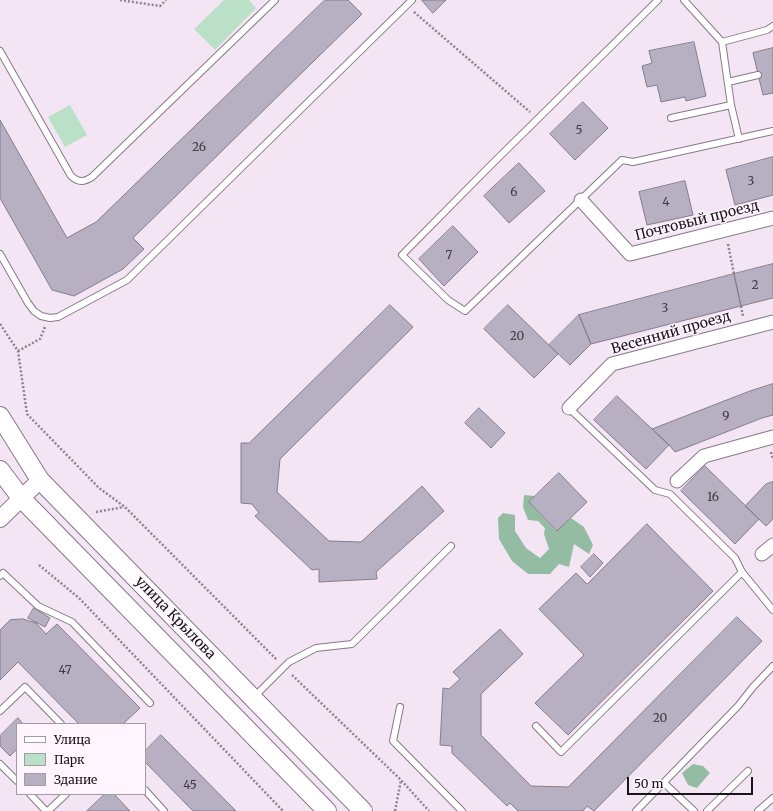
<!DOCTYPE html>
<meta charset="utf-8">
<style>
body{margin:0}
#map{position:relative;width:773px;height:811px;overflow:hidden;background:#f4e5f4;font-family:Merriweather,serif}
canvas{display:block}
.legend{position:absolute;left:16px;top:723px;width:130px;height:72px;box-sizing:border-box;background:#fef5fe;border:1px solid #a29ba2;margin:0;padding:5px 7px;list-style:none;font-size:12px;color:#191419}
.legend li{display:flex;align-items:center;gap:8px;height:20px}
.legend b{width:20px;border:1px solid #a29ba2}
.scale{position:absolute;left:627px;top:777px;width:126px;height:18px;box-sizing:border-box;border:2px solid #191419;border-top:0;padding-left:5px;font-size:12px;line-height:14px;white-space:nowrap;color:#191419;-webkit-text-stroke:3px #fef5fe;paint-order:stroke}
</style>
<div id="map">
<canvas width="773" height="811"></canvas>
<ul class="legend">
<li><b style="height:5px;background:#fff"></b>Улица</li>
<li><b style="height:11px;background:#bae0c8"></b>Парк</li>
<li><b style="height:11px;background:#b7b0c2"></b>Здание</li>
</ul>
<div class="scale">50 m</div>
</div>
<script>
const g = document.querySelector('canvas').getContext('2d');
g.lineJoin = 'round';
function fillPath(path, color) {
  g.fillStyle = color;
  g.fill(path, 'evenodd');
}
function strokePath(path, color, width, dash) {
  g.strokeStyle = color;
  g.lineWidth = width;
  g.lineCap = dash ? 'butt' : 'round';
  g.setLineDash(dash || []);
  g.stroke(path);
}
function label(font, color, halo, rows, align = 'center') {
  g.font = font + ' Merriweather,serif';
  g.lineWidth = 3;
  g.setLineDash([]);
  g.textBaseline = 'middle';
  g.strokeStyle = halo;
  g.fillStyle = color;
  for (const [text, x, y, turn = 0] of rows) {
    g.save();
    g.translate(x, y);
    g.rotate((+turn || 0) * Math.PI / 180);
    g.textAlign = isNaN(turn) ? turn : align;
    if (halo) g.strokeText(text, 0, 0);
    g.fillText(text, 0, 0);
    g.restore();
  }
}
fillPath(new Path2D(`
 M224,0H249L256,8L215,50L194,29Z
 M70,105L87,135L65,147L48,117Z`), '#bae0c8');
fillPath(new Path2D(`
 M524,495L535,496L529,502L556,531L571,518L584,527L593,545L589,554L574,544L569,567L559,564L550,574H528L512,561L499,539L498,518L503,513L515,515V531L526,548L540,558L549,549L544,534L545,528L538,521L528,520L523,507Z
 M693,764L703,766L710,773L697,788L688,785L682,773Z`), '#94bca3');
const building = new Path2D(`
 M325,0H348L362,14L133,238L144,249L123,269L74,296L52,290L0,198V120L67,238L96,222Z
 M422,0H446L433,13Z
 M694,42L706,96L686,101L685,97L661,102L657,85L647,87L642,66L652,63L649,51Z
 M773,48V93L763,95L753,53Z
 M583,102L608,128L575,160L550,134Z
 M773,157V195L735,205L726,170Z
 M519,163L545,191L509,223L484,196Z
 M685,181L693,215L647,225L639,192Z
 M453,226L478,252L444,286L419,259Z
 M773,264V298L741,306L734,274Z
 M734,274L741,306L591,344L579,315Z
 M390,305L413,327L280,459L277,492L329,541L361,542L422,486L444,511L376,572L377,579L319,582V569L312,570L255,516L259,513L252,504L241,503V443H249Z
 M508,305L558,354L534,378L484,329Z
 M579,315L591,344L570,365L549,345Z
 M773,384V415L762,418L675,452L669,445L652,429L750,391Z
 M617,396L669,445L646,469L594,420Z
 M479,408L505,433L491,448L465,423Z
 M705,466L759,519L735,544L681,491Z
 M559,473L587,502L557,531L529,502Z
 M773,482V519L766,526L745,506L766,484Z
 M647,524L713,591L568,735L535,703L584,655L539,609L576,573L587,584Z
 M594,554L603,563L590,577L581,567Z
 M34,608L50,618L45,627L28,618Z
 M737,617L762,641L594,811L587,806L583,811H518L510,803L507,806L452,753V746L440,745L443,688L449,689L460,679L453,672L500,629L523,654L481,694V735L531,786L568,787Z
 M23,619L36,623L46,634L57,624L140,708L123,724H79L18,662L0,680V630L10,620Z
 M18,718L23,724H17V749L10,756L0,746V736Z
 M161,735L236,811H193L145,762V751Z
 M105,794H114L130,811H87Z`);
fillPath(building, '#b7b0c2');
strokePath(building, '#837d8e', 1);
const service = new Path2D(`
 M658,0L488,168L402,255L448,300L465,311L622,160L633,162L773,131
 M684,0L722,42L731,105L739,139
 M722,42L767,30L773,26
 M0,51L71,176C79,183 84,182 92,177L275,0
 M728,82L758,75
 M671,118L731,105
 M0,254L28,303L34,311L41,316L50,318L58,317L127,280L412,0
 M569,408L655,490L670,494L735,558L742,572L773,610
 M0,576L3,573L38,606L72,622L150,703
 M254,697L289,662L316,648L352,644L451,546
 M400,707L393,741L462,811
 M0,711L25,687L61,724
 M536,726L561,752L742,572
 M0,764L17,781
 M664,783L694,811
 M145,790L164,811
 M30,794L46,811
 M48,811L66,794
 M636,811L738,706L753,687L773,666
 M707,811L748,771
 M758,811L773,798`);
const minor = new Path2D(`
 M581,200L630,254L773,218
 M569,408L612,364L773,322
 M677,481L704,456L773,437
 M762,554L773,545`);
const tertiary = new Path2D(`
 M0,519L40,480`);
const secondary = new Path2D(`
 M0,416L40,480L363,811
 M0,470L21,498L327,811`);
strokePath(service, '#867886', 8);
strokePath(minor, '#867886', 15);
strokePath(tertiary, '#867886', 18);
strokePath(secondary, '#867886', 20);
strokePath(new Path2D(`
 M120,0L160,6L166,0
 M414,12L530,112
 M728,244L734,274
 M741,306L743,316
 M0,324L18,351L27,414L99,488L125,507L277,660
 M18,351L40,339L45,327
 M771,452L773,460
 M96,512L124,507
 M39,565L79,598L283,811
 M292,675L401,780L429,811
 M395,811L401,780`), '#8d838d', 2.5, [2, 2]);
strokePath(service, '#fff', 6);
strokePath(minor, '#fff', 13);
strokePath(tertiary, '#fff', 16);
strokePath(secondary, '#fff', 18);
label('12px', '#403b43', null, [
 ["5",579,131],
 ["26",199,148],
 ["3",751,182],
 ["6",514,193],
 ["4",666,203],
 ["7",449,256],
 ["2",755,286],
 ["3",665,309],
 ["20",517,337],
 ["9",726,417],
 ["16",713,498],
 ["47",65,671],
 ["20",660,719],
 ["45",190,786]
]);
label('14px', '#191419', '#fef5fe', [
 ["Почтовый проезд",697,221,-14],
 ["Весенний проезд",671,333,-16],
 ["улица Крылова",175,618,46]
]);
</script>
